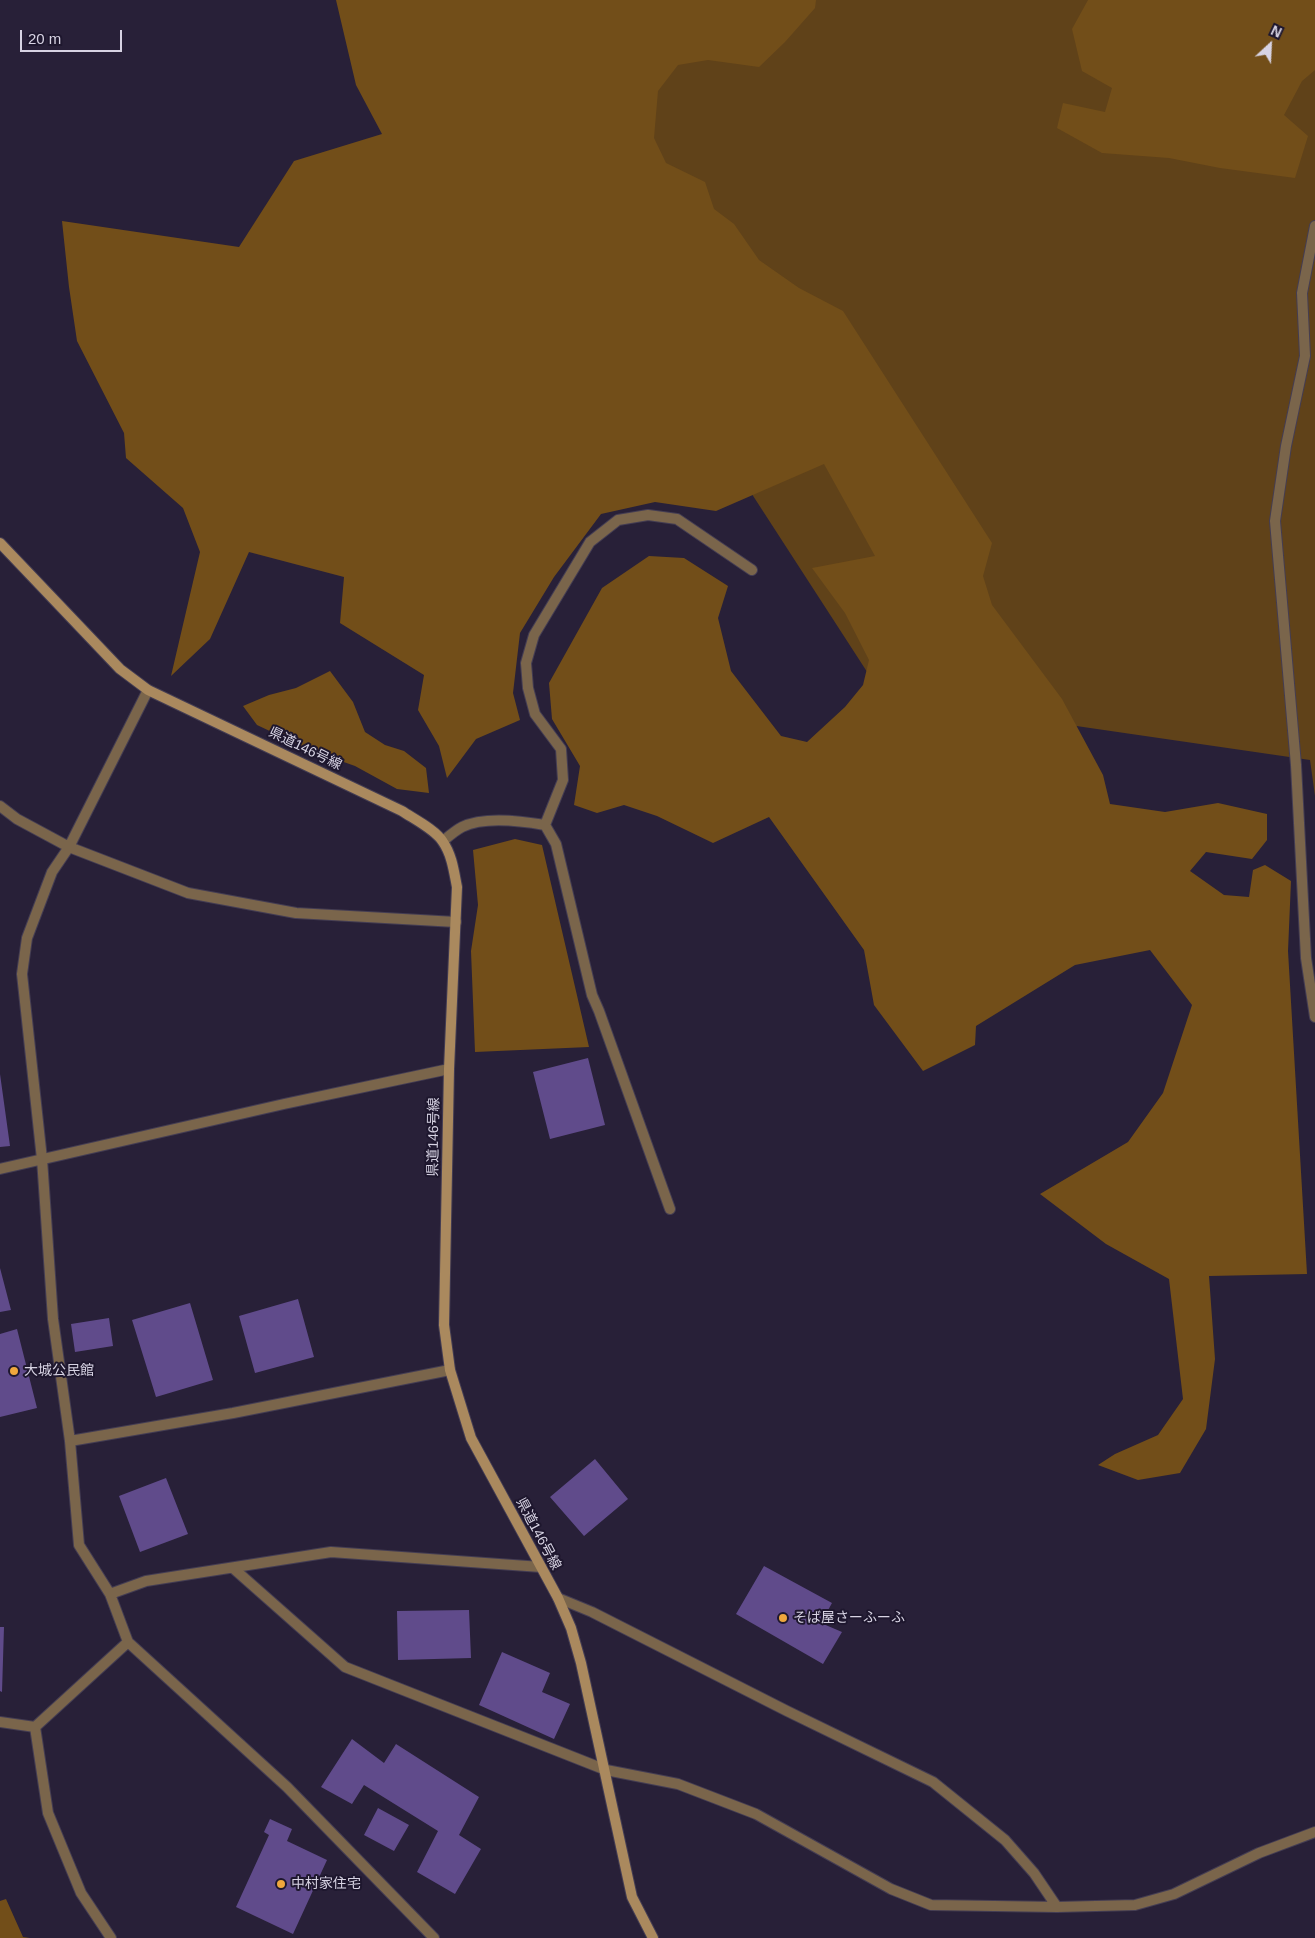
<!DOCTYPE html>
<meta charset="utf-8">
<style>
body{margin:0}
#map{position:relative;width:1315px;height:1938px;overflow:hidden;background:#282038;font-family:Arial,sans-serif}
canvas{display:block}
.north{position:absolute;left:1245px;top:20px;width:50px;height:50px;-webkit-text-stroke:4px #1e172e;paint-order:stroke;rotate:25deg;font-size:14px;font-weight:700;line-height:20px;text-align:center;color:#d7d3e3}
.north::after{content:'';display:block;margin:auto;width:18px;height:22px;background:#d7d3e3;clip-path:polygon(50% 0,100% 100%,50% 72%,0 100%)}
.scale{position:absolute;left:20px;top:30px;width:102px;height:22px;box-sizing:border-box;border:2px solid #d7d3e3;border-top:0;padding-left:6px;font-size:15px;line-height:18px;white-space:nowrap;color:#d7d3e3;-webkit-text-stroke:4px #1e172e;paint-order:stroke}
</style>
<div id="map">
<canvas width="1315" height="1938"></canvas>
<div class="north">N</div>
<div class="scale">20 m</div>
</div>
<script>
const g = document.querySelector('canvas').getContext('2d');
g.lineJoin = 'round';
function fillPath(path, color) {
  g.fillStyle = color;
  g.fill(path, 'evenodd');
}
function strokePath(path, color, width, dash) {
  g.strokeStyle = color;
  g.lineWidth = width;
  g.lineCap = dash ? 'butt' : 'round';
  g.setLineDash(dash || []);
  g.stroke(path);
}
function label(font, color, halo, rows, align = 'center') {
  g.font = font + ' Arial,"Noto Sans JP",sans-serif';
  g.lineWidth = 4;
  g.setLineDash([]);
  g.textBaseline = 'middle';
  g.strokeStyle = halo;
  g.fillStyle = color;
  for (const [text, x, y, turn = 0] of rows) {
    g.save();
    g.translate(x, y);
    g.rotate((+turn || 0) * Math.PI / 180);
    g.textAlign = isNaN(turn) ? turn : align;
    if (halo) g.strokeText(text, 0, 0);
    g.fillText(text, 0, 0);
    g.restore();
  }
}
fillPath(new Path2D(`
 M461,0H1315V796L1310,760L884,698L531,153Z`), '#604219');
fillPath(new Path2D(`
 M336,0H816L815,8L785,42L759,67L708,60L678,65L658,91L654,138L666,163L705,182L714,209L734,224L759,260L799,288L843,311L992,543L983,576L992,605L1062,699L1103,775L1110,804L1165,812L1218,803L1267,814V840L1252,859L1206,852L1190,871L1224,895L1249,897L1253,870L1265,865L1291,881L1288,951L1307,1274L1209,1276L1215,1359L1206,1429L1180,1473L1138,1480L1098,1465L1115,1454L1158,1435L1183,1399L1169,1279L1106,1244L1040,1194L1128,1142L1163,1093L1192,1005L1150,950L1075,965L976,1026L975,1045L923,1071L874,1005L864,950L769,817L713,843L657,816L624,805L597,813L574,805L580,766L552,719L549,683L602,588L649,556L684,558L728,586L718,618L731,671L781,736L807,742L845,707L863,685L869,660L845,613L812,568L875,556L824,464L716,511L655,502L601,514L554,577L520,633L513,693L520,720L476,739L447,778L439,746L418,710L424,675L340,623L344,577L249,552L210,639L171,676L200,552L183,508L126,458L124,433L77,341L69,287L62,221L239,247L294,161L382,134L356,85Z
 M1088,0H1315V70L1302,81L1284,115L1308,136L1295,178L1220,168L1169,158L1102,153L1057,128L1063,103L1105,112L1112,88L1082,71L1072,29Z
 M330,671L353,702L365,732L385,745L404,751L426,768L429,793L397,789L355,766L310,750L257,725L243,706L269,695L296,688Z
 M515,839L542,845L589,1047L475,1052L471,951L478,905L473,850Z
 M6,1899L23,1937L30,1938H0V1901Z`), '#724e19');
fillPath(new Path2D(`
 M588,1058L605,1125L550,1139L533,1072Z
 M0,1074L10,1146L0,1147Z
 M0,1268L11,1310L0,1312Z
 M298,1299L314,1357L255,1373L239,1316Z
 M190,1303L213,1380L156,1397L132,1320Z
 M109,1318L113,1346L75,1352L71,1324Z
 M17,1329L37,1408L0,1417V1334Z
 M595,1459L628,1499L584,1536L550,1497Z
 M166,1478L188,1534L140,1552L119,1496Z
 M764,1566L832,1603L821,1623L842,1632L823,1664L736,1614Z
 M469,1610L471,1658L398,1660L397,1611Z
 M0,1627H4L2,1692L0,1691Z
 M502,1652L550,1673L542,1692L570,1704L554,1739L479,1705Z
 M352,1739L384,1763L396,1744L479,1797L459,1835L481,1849L455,1894L417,1872L438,1831L364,1785L352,1804L321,1787Z
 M378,1808L409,1825L394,1851L364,1835Z
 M270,1819L292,1829L287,1841L327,1860L293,1934L236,1907L269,1835L264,1832Z`), '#604b8b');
const street = new Path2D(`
 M1315,226L1302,293L1305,356L1286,446L1275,521L1296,765L1306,958L1315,1017
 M148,690L69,847L52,872L27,938L22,974L42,1159L53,1319L70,1441L79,1545L110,1594L128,1642L287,1787L434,1938
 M0,806L17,819L69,847L188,893L296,913L456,922
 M545,825L563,780L561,749L535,714L528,688L526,663L534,635L590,542L618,520L648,515L677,519L752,570
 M443,841C449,836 456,830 462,827C484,816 522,821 545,825L556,844L592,995L599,1011L670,1209
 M0,1169L284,1104L449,1069
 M70,1441L233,1413L450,1370
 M233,1568L345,1667L606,1770L678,1784L756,1814L891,1889L931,1905L1057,1907
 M110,1594L146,1581L331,1552L541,1567
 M558,1598L592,1612L787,1711L933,1782L1005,1840L1034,1873L1057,1907L1135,1905L1174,1894L1259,1853L1315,1832
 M0,1722L35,1727L128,1642
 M35,1727L48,1813L81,1893L111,1938`);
const secondary = new Path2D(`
 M0,543L120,669L148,690L402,811C414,819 436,830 443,842C452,855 454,872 457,887L449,1069L444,1325L450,1370L471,1438L558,1598L571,1628L581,1663L632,1897L653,1938`);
strokePath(street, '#443d53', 12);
strokePath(secondary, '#443d53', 12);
strokePath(street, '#7a654b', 10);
strokePath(secondary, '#aa895e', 10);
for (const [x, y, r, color] of [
 [14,1371,5,"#efa73d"],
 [783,1618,5,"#efa73d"],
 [281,1884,5,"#efa73d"]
]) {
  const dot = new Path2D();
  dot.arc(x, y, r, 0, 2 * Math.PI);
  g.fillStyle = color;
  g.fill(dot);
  strokePath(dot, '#1e172e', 2);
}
label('14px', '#d7d3e3', '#1e172e', [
 ["県道146号線",305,749,26],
 ["県道146号線",434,1137,-89],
 ["県道146号線",538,1534,62]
]);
label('14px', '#d7d3e3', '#1e172e', [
 ["大城公民館",24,1371],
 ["そば屋さーふーふ",793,1618],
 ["中村家住宅",291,1884]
], 'left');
</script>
